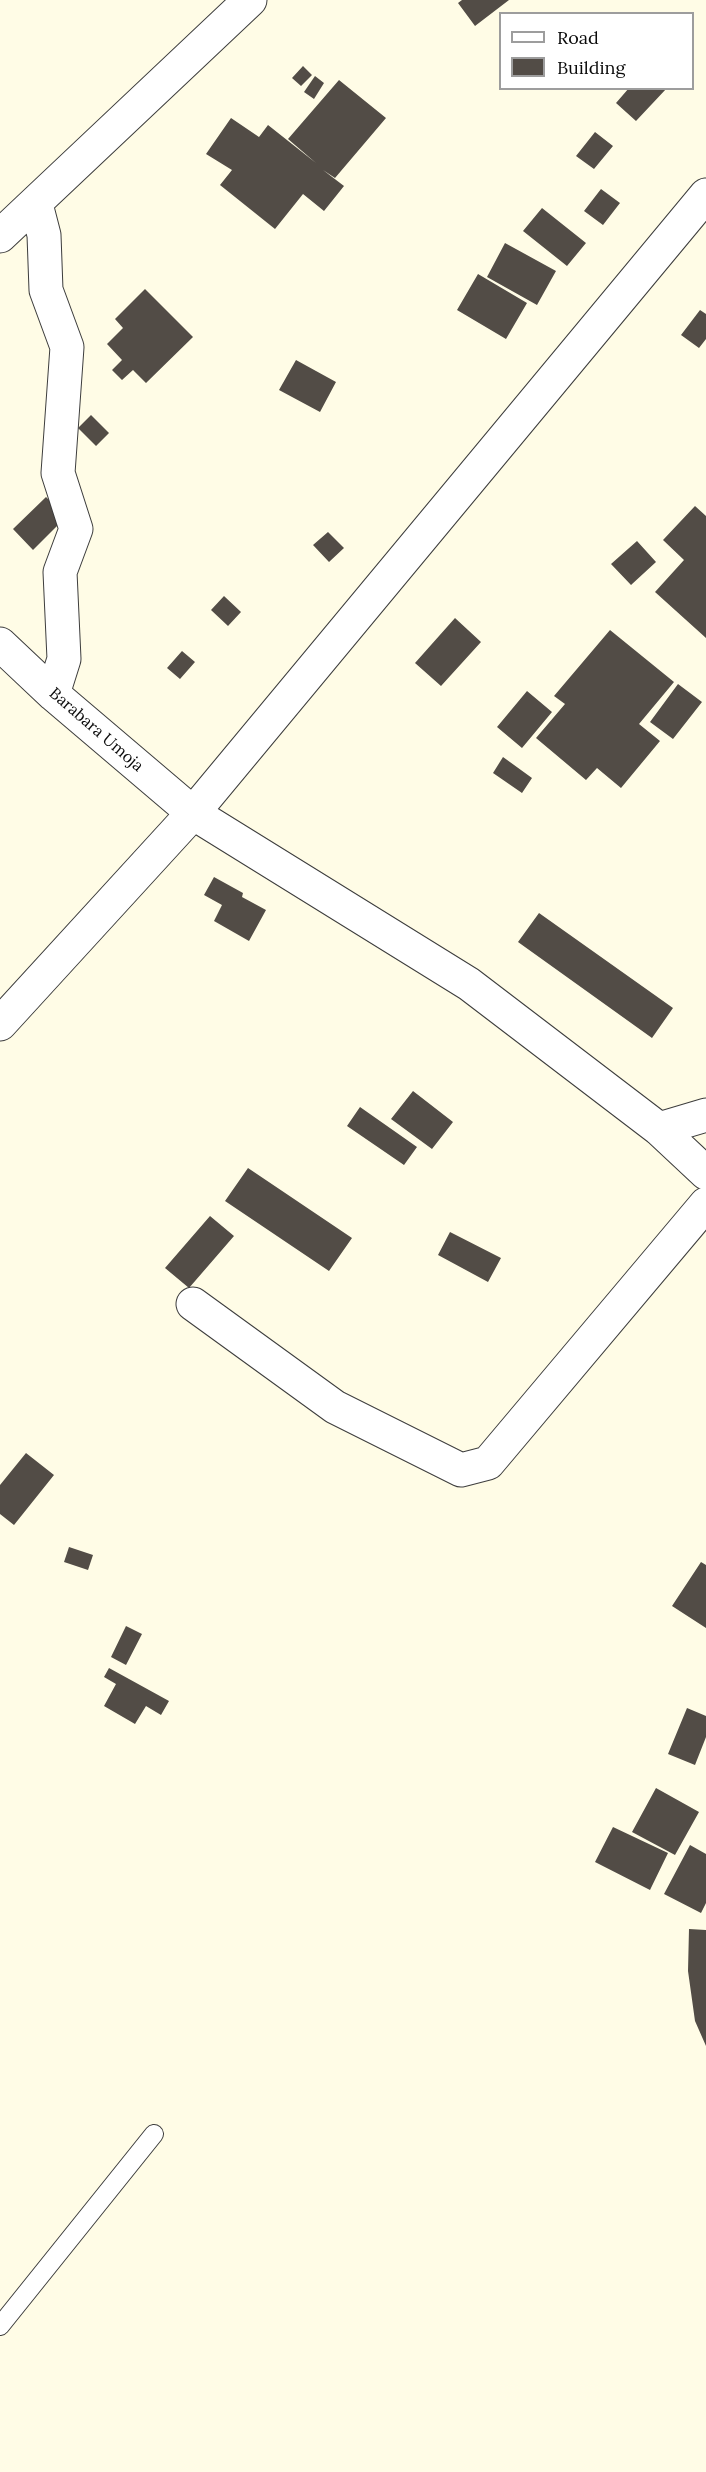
<!DOCTYPE html>
<style>
body{margin:0}
#map{position:relative;width:706px;height:2472px;overflow:hidden;background:#fffce6;font-family:Lora,serif}
canvas{display:block}
.legend{position:absolute;left:499px;top:12px;width:195px;height:78px;box-sizing:border-box;background:#fff;border:2px solid #9d9d9d;margin:0;padding:8px 10px;list-style:none;font-size:18px;color:#0a0a0a}
.legend li{display:flex;align-items:center;gap:12px;height:30px}
.legend b{width:30px;border:2px solid #9d9d9d}
</style>
<div id="map">
<canvas width="706" height="2472"></canvas>
<ul class="legend">
<li><b style="height:8px;background:#fff"></b>Road</li>
<li><b style="height:16px;background:#524c46"></b>Building</li>
</ul>
</div>
<script>
const g = document.querySelector('canvas').getContext('2d');
g.lineJoin = 'round';
function fillPath(path, color) {
  g.fillStyle = color;
  g.fill(path, 'evenodd');
}
function strokePath(path, color, width, dash) {
  g.strokeStyle = color;
  g.lineWidth = width;
  g.lineCap = dash ? 'butt' : 'round';
  g.setLineDash(dash || []);
  g.stroke(path);
}
function label(font, color, halo, rows, align = 'center') {
  g.font = font + ' Lora,serif';
  g.lineWidth = 6;
  g.setLineDash([]);
  g.textBaseline = 'middle';
  g.strokeStyle = halo;
  g.fillStyle = color;
  for (const [text, x, y, turn = 0] of rows) {
    g.save();
    g.translate(x, y);
    g.rotate((+turn || 0) * Math.PI / 180);
    g.textAlign = isNaN(turn) ? turn : align;
    if (halo) g.strokeText(text, 0, 0);
    g.fillText(text, 0, 0);
    g.restore();
  }
}
fillPath(new Path2D(`
 M462,0H509L475,26L458,3Z
 M303,66L312,75L301,86L292,78Z
 M315,76L324,83L314,99L304,92Z
 M339,80L386,118L335,178L323,170L344,186L324,211L303,194L275,229L220,185L232,170L206,154L231,118L259,137L268,125L316,163L288,139Z
 M629,88H667L636,121L616,103Z
 M595,132L613,146L594,169L576,156Z
 M601,189L620,203L603,225L584,211Z
 M542,208L586,243L567,266L523,231Z
 M505,243L556,271L537,305L487,277Z
 M478,274L527,303L506,339L457,310Z
 M145,289L193,337L146,383L133,370L122,380L112,370L122,360L107,344L123,328L115,319Z
 M700,310L706,314V339L699,348L681,335Z
 M296,360L336,382L320,412L279,390Z
 M91,415L109,433L96,446L78,428Z
 M46,497L66,517L33,550L13,529Z
 M695,506L706,516V638L655,592L684,560L663,540Z
 M328,532L344,548L329,562L313,545Z
 M637,541L656,562L631,585L611,564Z
 M224,596L241,612L228,626L211,610Z
 M455,618L481,642L441,686L415,663Z
 M610,630L674,682L639,724L660,741L621,788L597,768L586,780L536,738L565,704L554,696Z
 M182,651L195,662L180,679L167,668Z
 M678,684L702,702L673,739L650,722Z
 M527,691L552,712L522,748L497,727Z
 M503,757L532,778L522,793L493,773Z
 M214,877L243,893L242,897L266,910L249,941L214,921L222,905L204,895Z
 M539,913L673,1008L652,1038L518,942Z
 M413,1091L453,1122L432,1149L391,1119Z
 M360,1107L417,1147L404,1165L347,1126Z
 M248,1168L352,1238L329,1271L225,1201Z
 M210,1216L234,1236L189,1288L165,1268Z
 M450,1232L501,1258L488,1282L438,1255Z
 M26,1453L54,1475L14,1525L0,1514V1485Z
 M69,1547L93,1555L88,1570L64,1562Z
 M701,1562L706,1565V1628L672,1606Z
 M126,1626L142,1634L126,1665L111,1657Z
 M109,1668L169,1701L161,1715L146,1706L135,1724L104,1706L116,1684L104,1677Z
 M687,1708L706,1716V1737L695,1765L668,1754Z
 M656,1788L699,1812L675,1855L632,1832Z
 M613,1827L668,1853L650,1890L595,1862Z
 M690,1845L706,1854V1903L701,1913L664,1894Z
 M689,1929L706,1930V2046L695,2021L688,1971Z`), '#524c46');
const service = new Path2D(`
 M0,2326L154,2134`);
const minor = new Path2D(`
 M36,204L44,235L46,290L67,347L58,473L76,529L60,572L64,659L53,694
 M0,236L250,0
 M0,644L53,694L193,813L469,984L659,1129L706,1173
 M659,1129L706,1115
 M193,1304L335,1407L461,1470L488,1463L706,1204`);
const tertiary = new Path2D(`
 M0,1024L193,813L706,195`);
strokePath(service, '#3d3d3d', 20);
strokePath(minor, '#3d3d3d', 35);
strokePath(tertiary, '#3d3d3d', 35);
strokePath(service, '#fff', 18);
strokePath(minor, '#fff', 33);
strokePath(tertiary, '#fff', 33);
label('16px', '#0a0a0a', '#fff', [
 ["Barabara Umoja",96,730,41]
]);
</script>
